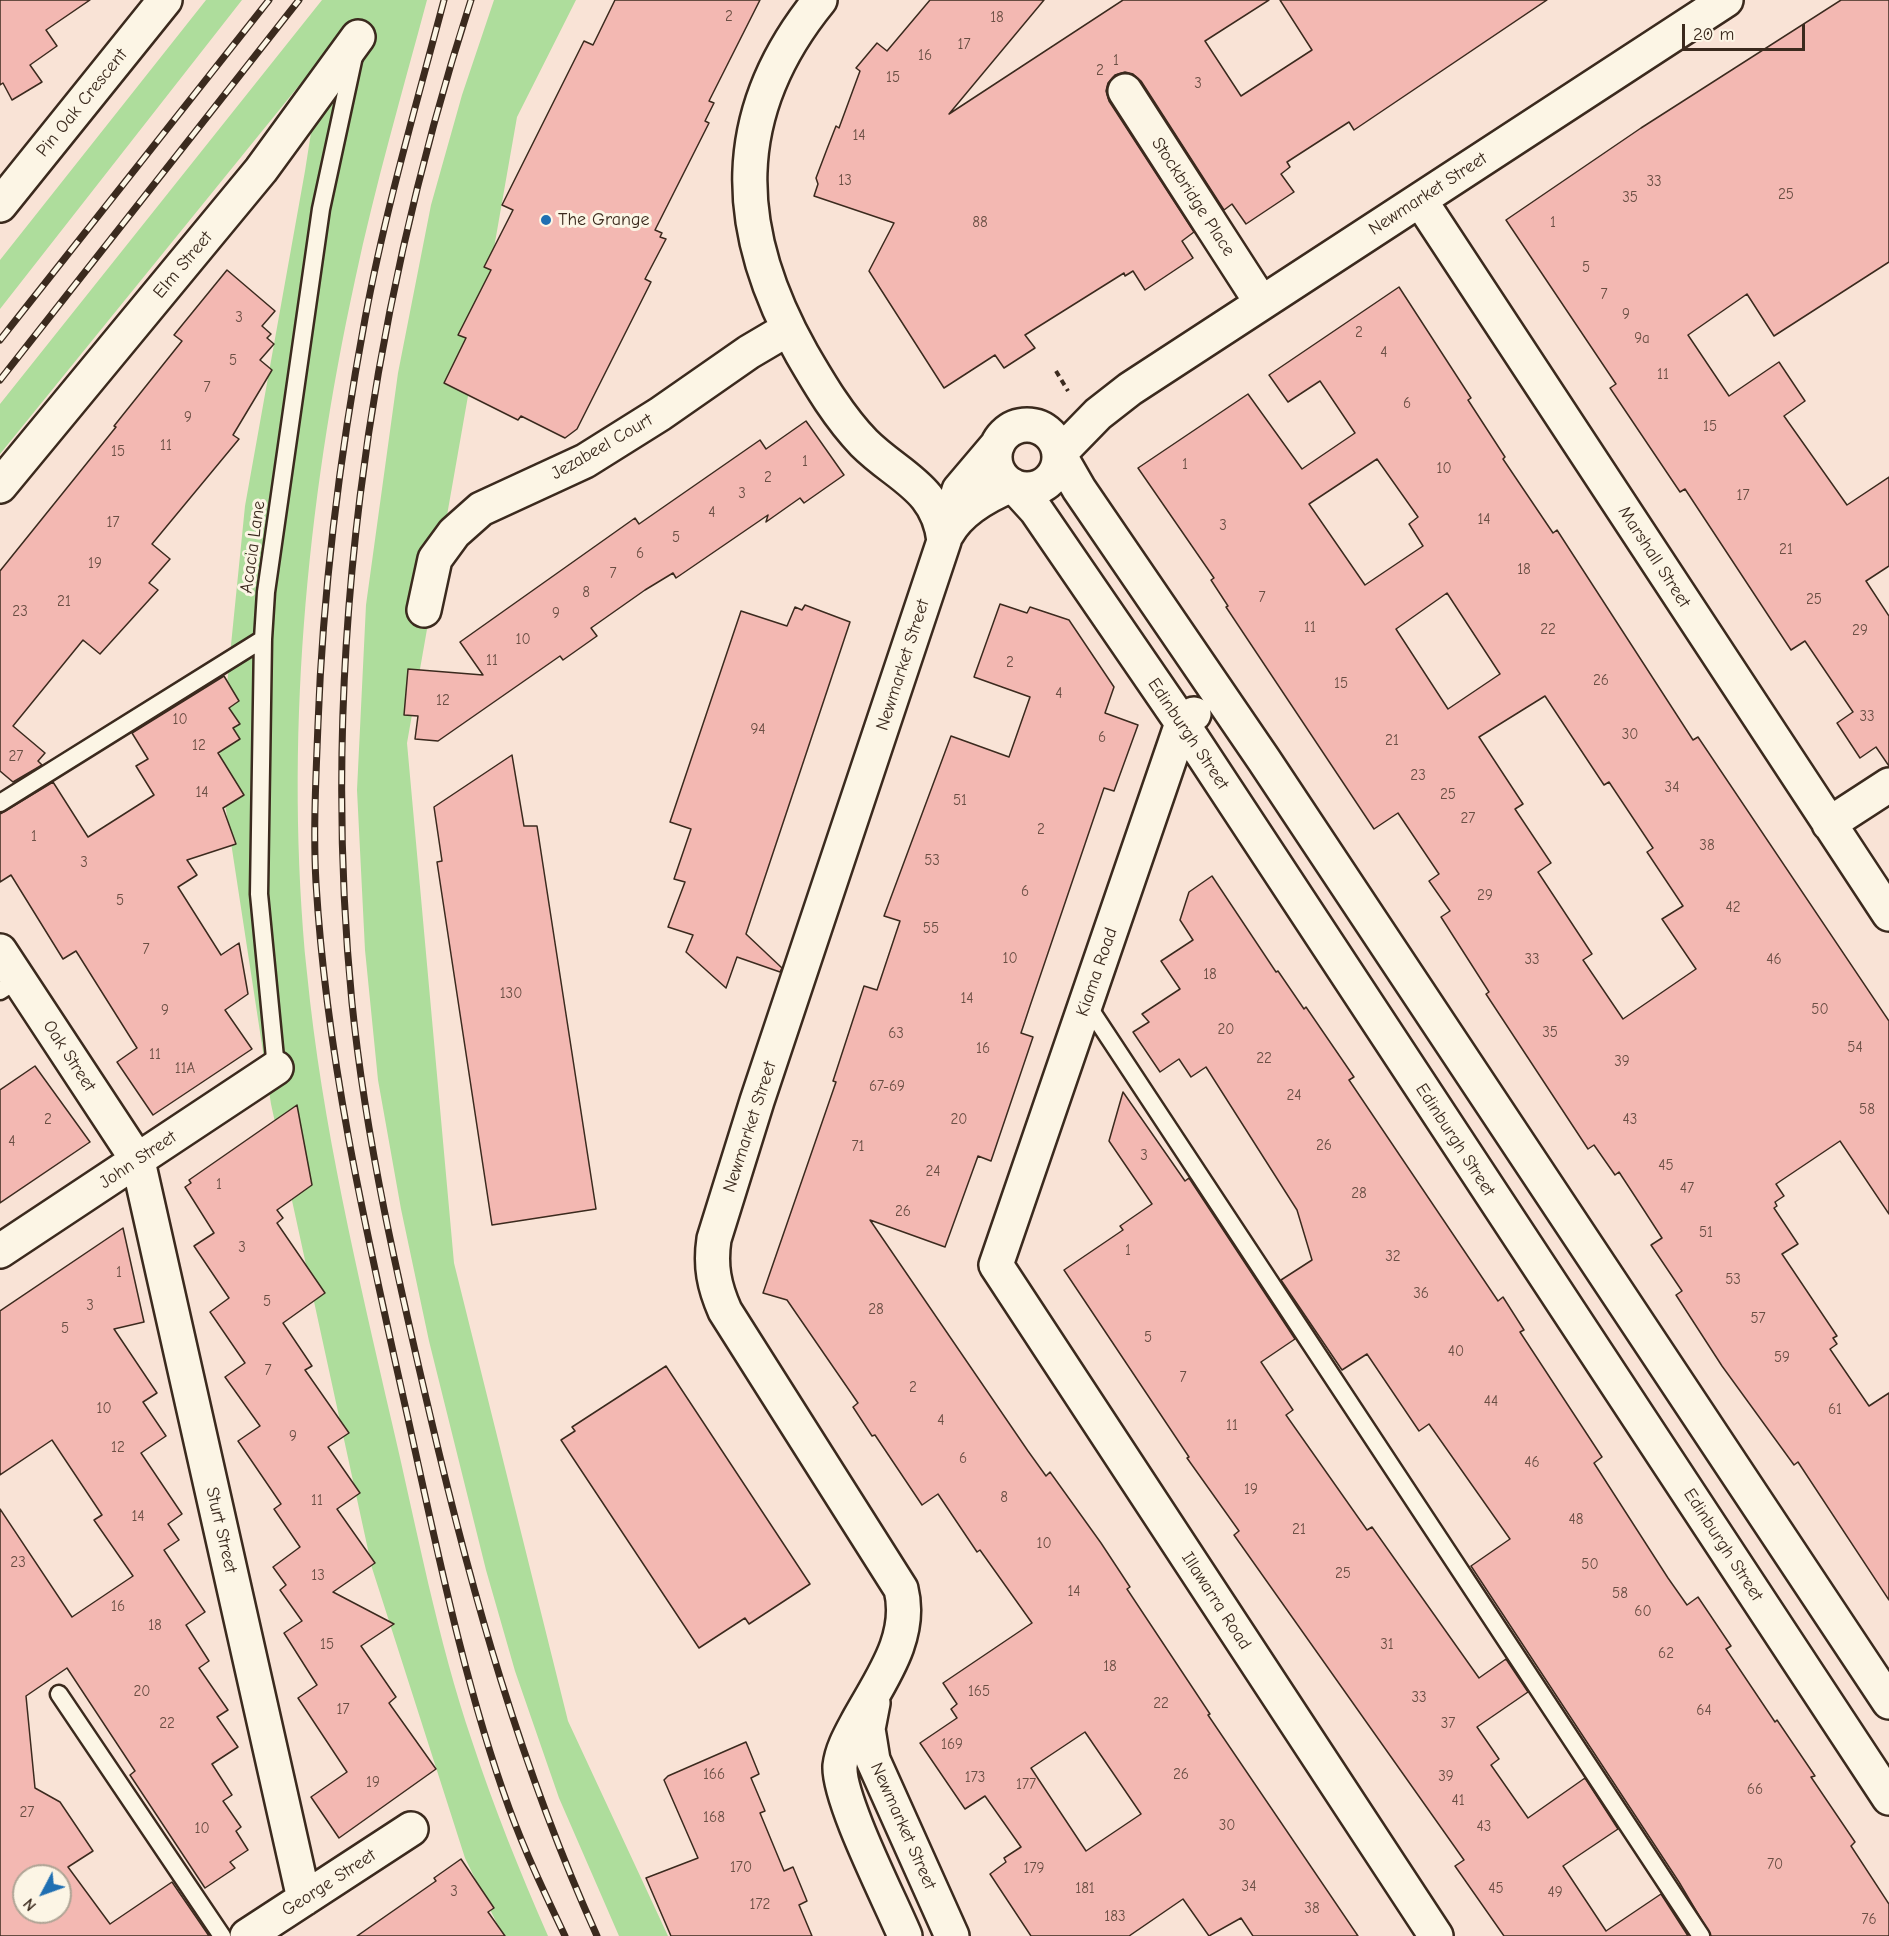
<!DOCTYPE html>
<style>
body{margin:0}
#map{position:relative;width:1889px;height:1936px;overflow:hidden;background:#f9e3d6;font-family:"Comic Neue",sans-serif}
canvas{display:block}
.north{position:absolute;left:12px;top:1864px;width:60px;height:60px;box-sizing:border-box;background:#fcf5e5;border:2px solid #afa495;border-radius:50%;rotate:229deg;font-size:16px;font-weight:700;line-height:24px;text-align:center;color:#3b2a1e}
.north::after{content:'';display:block;margin:auto;width:21px;height:27px;background:#1f6fb2;clip-path:polygon(50% 0,100% 100%,50% 72%,0 100%)}
.scale{position:absolute;left:1682px;top:24px;width:123px;height:27px;box-sizing:border-box;border:3px solid #3b2a1e;border-top:0;padding-left:8px;font-size:18px;line-height:21px;white-space:nowrap;color:#3b2a1e;-webkit-text-stroke:4px #fcf5e5;paint-order:stroke}
</style>
<div id="map">
<canvas width="1889" height="1936"></canvas>
<div class="north">N</div>
<div class="scale">20 m</div>
</div>
<script>
const g = document.querySelector('canvas').getContext('2d');
g.lineJoin = 'round';
function fillPath(path, color) {
  g.fillStyle = color;
  g.fill(path, 'evenodd');
}
function strokePath(path, color, width, dash) {
  g.strokeStyle = color;
  g.lineWidth = width;
  g.lineCap = dash ? 'butt' : 'round';
  g.setLineDash(dash || []);
  g.stroke(path);
}
function label(font, color, halo, rows, align = 'center') {
  g.font = font + ' "Comic Neue",sans-serif';
  g.lineWidth = 6;
  g.setLineDash([]);
  g.textBaseline = 'middle';
  g.strokeStyle = halo;
  g.fillStyle = color;
  for (const [text, x, y, turn = 0] of rows) {
    g.save();
    g.translate(x, y);
    g.rotate((+turn || 0) * Math.PI / 180);
    g.textAlign = isNaN(turn) ? turn : align;
    if (halo) g.strokeText(text, 0, 0);
    g.fillText(text, 0, 0);
    g.restore();
  }
}
fillPath(new Path2D(`
 M206,0H242L0,309V260Z
 M322,0H427C402,93 375,186 355,280C306,505 284,743 307,973C322,1125 358,1274 392,1423C417,1529 437,1638 472,1741C494,1808 520,1872 548,1936H503L465,1858L372,1568L271,1104L219,764L245,506L305,171L323,56L0,454V404Z
 M494,0H576L517,117L407,743L454,1263L568,1721L668,1936H619L559,1798L515,1671L486,1570L429,1341L401,1209L378,1080L365,950L357,790L366,605L398,373L431,205L462,95Z`), '#aedd9c');
const building = new Path2D(`
 M0,0H90L46,30L57,46L30,65L42,82L12,100L3,83L0,85Z
 M615,0H760L709,101L714,103L705,121L709,123L655,230L662,233L660,237L666,239L645,279L651,282L577,429L565,438L521,416L518,420L444,383L466,338L458,335L491,270L484,267L513,210L502,205L584,41L593,45Z
 M930,0H1044L949,114L1123,0H1269L1205,41L1241,96L1312,50L1280,0H1547L1354,130L1349,122L1287,162L1290,167L1281,174L1294,192L1246,224L1232,204L1224,210L1141,81L1133,74L1125,72L1115,75L1108,83L1106,91L1109,101L1194,232L1182,241L1193,258L1145,290L1133,271L1125,276L1124,273L1025,335L1035,348L1004,368L995,355L944,388L869,271L894,223L814,196L818,184L816,178L827,149L836,126L839,128L860,71L856,68L877,43L887,51Z
 M1841,0H1889V262L1774,336L1747,294L1688,335L1729,396L1779,362L1805,401L1784,416L1847,505L1889,477V566L1866,581L1889,616V766L1876,747L1860,758L1837,723L1853,712L1805,641L1791,650L1685,489L1680,492L1610,388L1616,384L1506,220L1641,128Z
 M227,270L275,311L262,326L271,334L267,338L274,344L260,360L272,370L233,435L239,439L152,544L170,559L149,583L158,590L100,654L83,640L13,726L45,753L38,761L42,765L13,782L0,771V571L116,427L114,426L182,341L174,335Z
 M1399,287L1471,398L1468,400L1505,457L1503,459L1553,533L1557,530L1693,740L1698,737L1889,1021V1214L1840,1141L1776,1184L1784,1196L1775,1202L1777,1206L1774,1208L1798,1244L1782,1254L1837,1336L1833,1338L1837,1344L1830,1349L1869,1406L1889,1393V1600L1798,1462L1794,1465L1722,1366L1676,1295L1682,1291L1651,1245L1662,1238L1638,1201L1619,1172L1615,1175L1594,1145L1588,1149L1486,994L1489,992L1441,917L1450,911L1429,881L1439,874L1398,813L1374,829L1226,607L1228,606L1211,580L1214,578L1138,468L1248,394L1302,469L1355,433L1320,381L1288,402L1269,375ZM1377,459L1418,517L1409,524L1423,546L1365,585L1309,504ZM1447,593L1500,674L1448,709L1396,629ZM1545,696L1604,785L1609,782L1653,848L1647,852L1683,906L1662,919L1696,969L1623,1019L1583,960L1592,954L1538,872L1551,863L1515,809L1523,804L1479,737Z
 M806,421L844,475L804,503L800,498L766,522L768,515L676,578L673,573L645,590L591,628L597,636L563,660L560,656L438,741L415,739L418,716L404,715L408,669L483,675L460,642L635,518L639,524L760,440L766,449Z
 M1000,604L1027,613L1030,607L1069,620L1114,687L1105,713L1138,725L1114,791L1104,788L1030,1006L1021,1033L1033,1037L991,1161L978,1156L945,1247L870,1220L1028,1451L1046,1476L1050,1472L1101,1543L1130,1587L1127,1589L1210,1714L1208,1715L1358,1936H1253L1241,1918L1209,1936L1183,1899L1129,1936H1031L990,1874L1006,1862L1004,1858L1021,1847L985,1796L965,1809L920,1743L957,1718L951,1709L957,1704L943,1683L1032,1623L980,1550L977,1552L938,1494L922,1505L875,1435L872,1436L853,1407L858,1403L787,1300L763,1293L836,1082L833,1081L864,986L877,990L900,921L884,916L951,736L1009,757L1030,697L974,677ZM1085,1732L1141,1814L1086,1851L1031,1768Z
 M805,605L850,622L746,934L782,968L780,972L737,957L726,988L686,952L693,935L668,927L685,882L674,879L691,829L670,822L741,611L787,626L795,607L802,610Z
 M224,676L239,701L229,708L240,724L233,728L240,739L218,753L244,795L223,808L236,844L187,860L197,875L178,887L221,955L239,943L248,994L225,1010L252,1049L153,1115L117,1062L137,1048L76,951L63,959L11,875L0,882V814L53,782L88,837L154,795L136,766L148,759L132,733Z
 M512,755L524,826H537L596,1209L492,1225L437,862L442,861L434,807Z
 M1212,876L1276,972L1278,971L1304,1009L1306,1007L1354,1077L1349,1080L1498,1301L1503,1297L1524,1330L1520,1332L1602,1457L1594,1463L1668,1578L1687,1605L1698,1597L1731,1646L1726,1649L1775,1722L1777,1720L1815,1776L1811,1777L1855,1842L1851,1846L1889,1904V1936H1711L1679,1882L1471,1566L1510,1539L1429,1424L1419,1431L1367,1354L1342,1370L1281,1280L1312,1260L1297,1210L1206,1067L1191,1077L1179,1059L1160,1072L1133,1032L1149,1022L1142,1014L1180,989L1161,961L1193,940L1180,920L1189,892Z
 M35,1066L90,1142L0,1203V1090Z
 M1123,1092L1185,1181L1189,1178L1295,1339L1261,1362L1293,1410L1286,1415L1367,1530L1372,1527L1479,1678L1506,1659L1528,1692L1477,1727L1499,1759L1491,1765L1528,1818L1585,1778L1618,1829L1563,1866L1606,1931L1661,1894L1688,1936H1504L1455,1866L1464,1860L1234,1535L1239,1531L1187,1458L1189,1457L1064,1270L1123,1230L1120,1226L1152,1204L1109,1141Z
 M297,1105L312,1185L277,1210L283,1218L277,1223L325,1293L283,1323L312,1366L305,1370L349,1433L328,1447L360,1493L337,1509L375,1563L333,1592L394,1624L361,1646L396,1697L389,1703L436,1769L339,1838L311,1797L347,1772L298,1698L317,1685L284,1633L302,1621L280,1590L286,1585L273,1567L300,1547L274,1509L281,1504L238,1441L260,1426L225,1377L245,1363L210,1312L229,1298L194,1246L214,1233L185,1187L191,1183L189,1180Z
 M123,1228L144,1322L114,1329L157,1393L143,1402L166,1436L141,1453L182,1514L168,1524L179,1540L164,1550L205,1612L186,1625L209,1661L199,1668L228,1710L217,1717L238,1747L212,1764L232,1795L223,1801L241,1827L236,1831L248,1850L230,1862L235,1868L205,1888L130,1775L135,1771L67,1668L26,1696L35,1788L60,1802L93,1851L68,1867L110,1924L172,1882L209,1936H0V1509L72,1617L133,1576L94,1520L102,1515L52,1440L0,1475V1311ZM24,1876H60V1912H24Z
 M666,1366L810,1584L749,1624L745,1618L699,1648L561,1440L575,1431L572,1427Z
 M746,1742L759,1774L751,1778L765,1811L760,1813L784,1871L793,1867L807,1901L799,1905L812,1936H671L646,1878L698,1858L664,1780L668,1776Z
 M461,1859L494,1908L488,1912L505,1936H357L436,1881L434,1878Z`);
fillPath(building, '#f3b8b2');
strokePath(building, '#3b2a1e', 1.5);
const lane = new Path2D(`
 M0,803L263,639
 M0,991L19,979
 M1086,1003L1701,1936
 M276,1068L259,894L263,639L266,592L321,209L354,56
 M59,1694L222,1936`);
const street = new Path2D(`
 M820,0C727,114 732,230 802,354C820,385 839,417 864,443C898,477 938,487 944,541
 M1125,91L1261,302
 M1420,200L1889,914
 M995 457a32 32 0 1 1 64 0a32 32 0 1 1-64 0Z
 M1059,454L1098,414L1130,389L1726,0
 M1060,456L1079,489L1264,760L1889,1702
 M0,486L261,170L358,37
 M1015,487L1036,510L1182,723L1889,1798
 M947,534C960,510 988,495 1012,485
 M424,610L435,559L454,533L481,509L585,461L660,414L749,352L788,329
 M1194,714L1182,723L996,1265L1436,1936
 M1829,824L1889,785
 M0,951L138,1161L304,1899
 M0,1251L276,1068
 M873,1703L868,1729L873,1760L952,1936
 M247,1936L411,1829
 M905,1936C890,1900 838,1799 840,1766C842,1749 851,1734 859,1719C881,1679 913,1637 901,1589L725,1311C714,1286 710,1266 714,1239L757,1101L944,541L959,490L998,444`);
const secondary = new Path2D(`
 M0,205L165,0`);
strokePath(lane, '#3b2a1e', 21);
strokePath(street, '#3b2a1e', 38);
strokePath(secondary, '#3b2a1e', 38);
strokePath(new Path2D(`
 M1056,371L1068,391`), '#3b2a1e', 4, [6, 4.5]);
strokePath(lane, '#fcf5e5', 16);
strokePath(street, '#fcf5e5', 33);
strokePath(secondary, '#fcf5e5', 33);
const rail = new Path2D(`
 M444,0C416,106 385,211 365,319C340,453 323,588 318,724C316,777 313,830 316,883C327,1066 369,1244 409,1423C437,1549 465,1687 509,1808C525,1852 545,1894 565,1936
 M471,0C367,322 319,666 352,1003C366,1142 398,1279 430,1415C472,1594 521,1768 597,1936
 M0,340L269,0
 M0,380L299,0`);
strokePath(rail, '#3b2a1e', 7);
strokePath(rail, '#fcf5e5', 4.5, [14]);
for (const [x, y, r, color] of [
 [546,220,6,"#1f6fb2"]
]) {
  const dot = new Path2D();
  dot.arc(x, y, r, 0, 2 * Math.PI);
  g.fillStyle = color;
  g.fill(dot);
  strokePath(dot, '#fcf5e5', 2);
}
label('15px', '#694e43', null, [
 ["2",729,17],
 ["18",997,18],
 ["17",964,45],
 ["16",925,56],
 ["1",1116,61],
 ["2",1100,71],
 ["15",893,78],
 ["3",1198,84],
 ["14",859,136],
 ["13",845,181],
 ["33",1654,182],
 ["25",1786,195],
 ["35",1630,198],
 ["88",980,223],
 ["1",1553,223],
 ["5",1586,268],
 ["7",1604,295],
 ["9",1626,315],
 ["3",239,318],
 ["2",1359,333],
 ["9a",1642,339],
 ["4",1384,353],
 ["5",233,361],
 ["11",1663,375],
 ["7",207,388],
 ["6",1407,404],
 ["9",188,418],
 ["15",1710,427],
 ["11",166,446],
 ["15",118,452],
 ["1",805,462],
 ["1",1185,465],
 ["10",1444,469],
 ["2",768,478],
 ["3",742,494],
 ["17",1743,496],
 ["4",712,513],
 ["14",1484,520],
 ["17",113,523],
 ["3",1223,526],
 ["5",676,538],
 ["21",1786,550],
 ["6",640,554],
 ["19",95,564],
 ["18",1524,570],
 ["7",613,574],
 ["8",586,593],
 ["7",1262,598],
 ["25",1814,600],
 ["21",64,602],
 ["23",20,612],
 ["9",556,614],
 ["11",1310,628],
 ["22",1548,630],
 ["29",1860,631],
 ["10",523,640],
 ["11",492,661],
 ["2",1010,663],
 ["26",1601,681],
 ["15",1341,684],
 ["4",1059,694],
 ["12",443,701],
 ["33",1867,717],
 ["10",180,720],
 ["94",758,730],
 ["30",1630,735],
 ["6",1102,738],
 ["21",1392,741],
 ["12",199,746],
 ["27",16,757],
 ["23",1418,776],
 ["34",1672,788],
 ["14",202,793],
 ["25",1448,795],
 ["51",960,801],
 ["27",1468,819],
 ["2",1041,830],
 ["1",34,837],
 ["38",1707,846],
 ["53",932,861],
 ["3",84,863],
 ["6",1025,892],
 ["29",1485,896],
 ["5",120,901],
 ["42",1733,908],
 ["55",931,929],
 ["7",146,950],
 ["10",1010,959],
 ["33",1532,960],
 ["46",1774,960],
 ["18",1210,975],
 ["130",511,994],
 ["14",967,999],
 ["50",1820,1010],
 ["9",165,1011],
 ["20",1226,1030],
 ["35",1550,1033],
 ["63",896,1034],
 ["54",1855,1048],
 ["16",983,1049],
 ["11",155,1055],
 ["22",1264,1059],
 ["39",1622,1062],
 ["11A",185,1069],
 ["67-69",887,1087],
 ["24",1294,1096],
 ["58",1867,1110],
 ["2",48,1120],
 ["20",959,1120],
 ["43",1630,1120],
 ["4",12,1142],
 ["26",1324,1146],
 ["71",858,1147],
 ["3",1144,1156],
 ["45",1666,1166],
 ["24",933,1172],
 ["1",219,1185],
 ["47",1687,1189],
 ["28",1359,1194],
 ["26",903,1212],
 ["51",1706,1233],
 ["3",242,1248],
 ["1",1128,1251],
 ["32",1393,1257],
 ["1",119,1273],
 ["53",1733,1280],
 ["36",1421,1294],
 ["5",267,1302],
 ["3",90,1306],
 ["28",876,1310],
 ["57",1758,1319],
 ["5",65,1329],
 ["5",1148,1338],
 ["40",1456,1352],
 ["59",1782,1358],
 ["7",268,1371],
 ["7",1183,1378],
 ["2",913,1388],
 ["44",1491,1402],
 ["10",104,1409],
 ["61",1835,1410],
 ["4",941,1421],
 ["11",1232,1426],
 ["9",293,1437],
 ["12",118,1448],
 ["6",963,1459],
 ["46",1532,1463],
 ["19",1251,1490],
 ["8",1004,1498],
 ["11",317,1501],
 ["14",138,1517],
 ["48",1576,1520],
 ["21",1299,1530],
 ["10",1044,1544],
 ["23",18,1563],
 ["50",1590,1565],
 ["25",1343,1574],
 ["13",318,1576],
 ["14",1074,1592],
 ["58",1620,1594],
 ["16",118,1607],
 ["60",1643,1612],
 ["18",155,1626],
 ["15",327,1645],
 ["31",1387,1645],
 ["62",1666,1654],
 ["18",1110,1667],
 ["20",142,1692],
 ["165",979,1692],
 ["33",1419,1698],
 ["22",1161,1704],
 ["17",343,1710],
 ["64",1704,1711],
 ["22",167,1724],
 ["37",1448,1724],
 ["169",952,1745],
 ["166",714,1775],
 ["26",1181,1775],
 ["39",1446,1777],
 ["173",975,1778],
 ["19",373,1783],
 ["177",1026,1785],
 ["66",1755,1790],
 ["41",1458,1801],
 ["27",27,1813],
 ["168",714,1818],
 ["30",1227,1826],
 ["43",1484,1827],
 ["10",202,1829],
 ["70",1775,1865],
 ["170",741,1868],
 ["179",1034,1869],
 ["34",1249,1887],
 ["181",1085,1889],
 ["45",1496,1889],
 ["3",454,1892],
 ["49",1555,1893],
 ["172",760,1905],
 ["38",1312,1909],
 ["183",1115,1917],
 ["76",1869,1920]
]);
label('18px', '#3b2a1e', '#fcf5e5', [
 ["Pin Oak Crescent",82,103,-51],
 ["Newmarket Street",1428,194,-33],
 ["Stockbridge Place",1193,197,57],
 ["Elm Street",183,265,-50],
 ["Jezabeel Court",602,447,-30],
 ["Acacia Lane",253,547,-82],
 ["Marshall Street",1654,557,57],
 ["Newmarket Street",903,665,-72],
 ["Edinburgh Street",1188,734,56],
 ["Kiama Road",1097,972,-71],
 ["Oak Street",69,1056,57],
 ["Newmarket Street",750,1127,-72],
 ["Edinburgh Street",1455,1140,57],
 ["John Street",138,1160,-34],
 ["Sturt Street",221,1530,77],
 ["Edinburgh Street",1723,1545,57],
 ["Illawarra Road",1216,1601,57],
 ["Newmarket Street",903,1826,66],
 ["George Street",329,1883,-33]
]);
label('18px', '#3b2a1e', '#fcf5e5', [
 ["The Grange",558,220]
], 'left');
</script>
